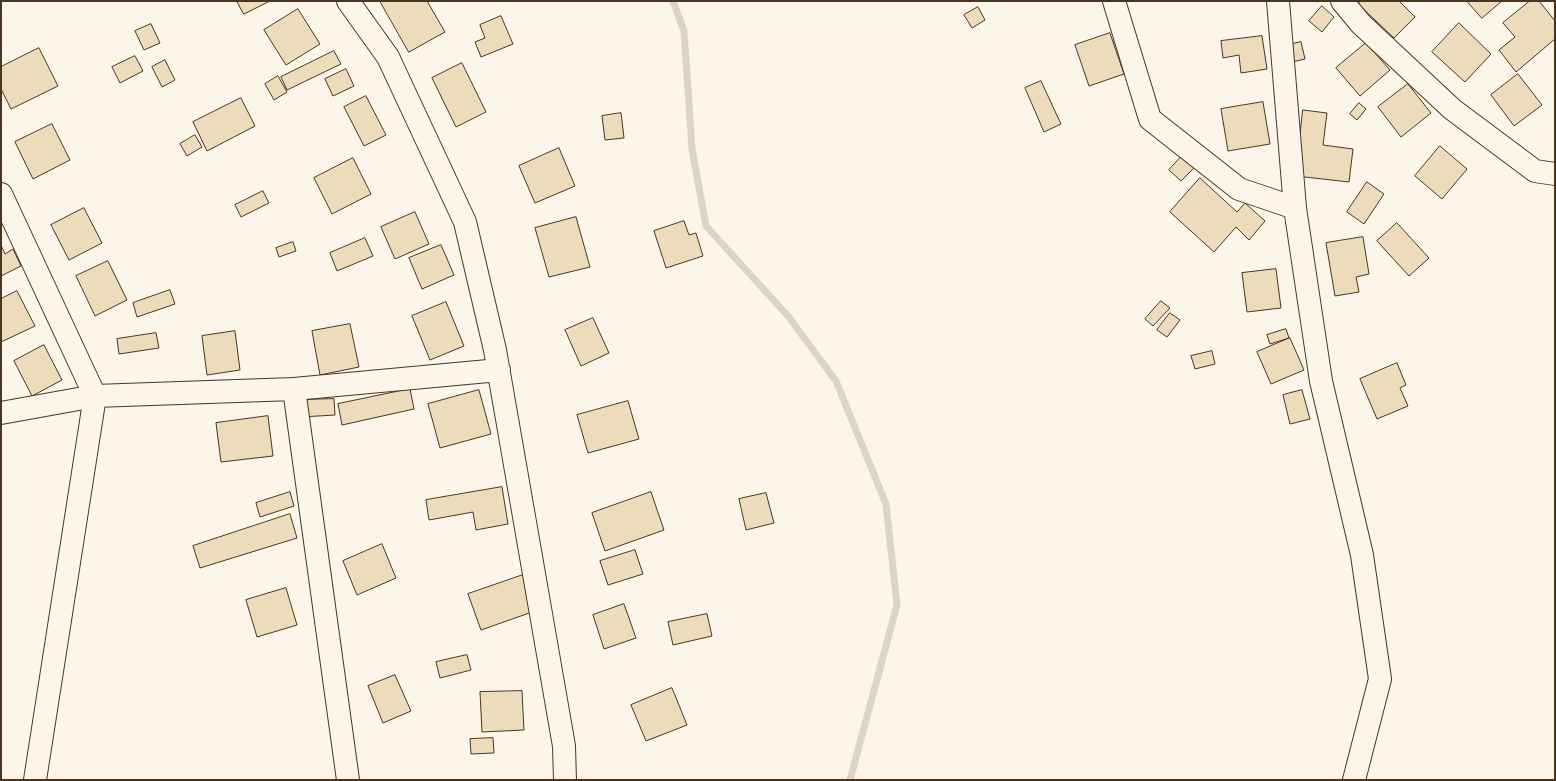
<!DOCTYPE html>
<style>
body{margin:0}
#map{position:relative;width:1556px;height:781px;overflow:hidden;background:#fbf6e9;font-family:"Asap Condensed",sans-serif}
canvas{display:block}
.frame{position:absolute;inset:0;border:2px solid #4a3520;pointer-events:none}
</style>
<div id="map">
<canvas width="1556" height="781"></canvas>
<div class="frame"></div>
</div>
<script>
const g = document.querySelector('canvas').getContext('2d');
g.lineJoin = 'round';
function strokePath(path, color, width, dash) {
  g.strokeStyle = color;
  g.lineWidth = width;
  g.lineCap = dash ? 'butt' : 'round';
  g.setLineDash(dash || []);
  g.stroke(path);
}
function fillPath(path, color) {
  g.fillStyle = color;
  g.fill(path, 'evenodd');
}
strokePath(new Path2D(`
 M673,1L684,31L692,149L706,226L788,316L836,381L886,504L897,605L850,780`), '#dcd4c6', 7);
const building = new Path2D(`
 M237,1H270L244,14Z
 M380,1H427L445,32L409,52Z
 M1361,1H1399L1415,17L1394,38L1358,4Z
 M1467,1H1502L1482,18Z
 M1530,1H1539L1555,21V39L1516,72L1499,50L1515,37L1503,23Z
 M1322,6L1334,17L1322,32L1309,21Z
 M978,7L985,20L972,28L964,15Z
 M298,9L320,44L286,65L264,30Z
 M501,16L513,44L481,57L475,42L485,38L480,25Z
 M1459,23L1491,54L1465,82L1432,52Z
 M151,24L160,43L144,50L135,31Z
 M1110,33L1124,74L1089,86L1075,45Z
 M1262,36L1267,69L1241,73L1239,55L1223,58L1221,41Z
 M1301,42L1305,59L1292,62L1288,45Z
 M1366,43L1390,70L1360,96L1336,68Z
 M39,48L58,86L11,109L1,89V67Z
 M334,51L341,64L287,90L281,77Z
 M135,56L143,71L120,83L112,67Z
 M165,60L175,80L162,87L152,67Z
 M462,63L486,112L456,127L432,78Z
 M346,69L354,86L333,96L325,79Z
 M1518,74L1542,105L1514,126L1491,95Z
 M278,76L287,92L274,100L265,84Z
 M1041,81L1061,124L1044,132L1025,88Z
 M1408,84L1431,113L1401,137L1378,107Z
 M366,96L386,135L364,146L344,107Z
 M241,98L255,126L207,151L193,122Z
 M1263,102L1270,144L1228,151L1221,109Z
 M1359,103L1366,109L1357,120L1350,114Z
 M1303,110L1327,113L1323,145L1353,149L1349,182L1296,176Z
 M621,113L624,138L605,140L602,116Z
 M52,124L70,160L33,179L15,142Z
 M195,135L202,147L187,156L180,144Z
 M1440,146L1467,169L1442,199L1415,176Z
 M559,148L575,186L535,203L519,166Z
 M1182,156L1194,168L1181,181L1169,170Z
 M353,158L371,194L332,214L314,178Z
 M1200,178L1237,212L1245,203L1265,221L1249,240L1236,227L1214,252L1170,212Z
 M1367,182L1384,194L1364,224L1347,212Z
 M263,191L269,203L241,217L235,205Z
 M84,208L102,243L69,260L51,225Z
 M415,212L429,244L395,259L381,227Z
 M576,217L590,267L549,277L535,228Z
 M684,221L689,235L696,233L703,256L666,268L654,231Z
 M1397,223L1429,258L1409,276L1377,241Z
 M1363,237L1369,274L1356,277L1359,292L1335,296L1326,243Z
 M365,238L373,256L337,271L330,253Z
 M293,242L296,251L279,257L276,248Z
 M1,245L5,254L13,249L21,266L1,276Z
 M441,245L454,275L422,289L409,258Z
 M108,261L127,300L95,316L76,276Z
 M1276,269L1281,308L1247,312L1242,273Z
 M170,290L175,304L137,317L133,303Z
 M17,291L35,326L1,342V299Z
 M1161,301L1170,308L1153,326L1145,319Z
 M446,302L464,346L430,360L412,316Z
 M1170,313L1180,320L1167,337L1157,330Z
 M593,318L609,353L581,366L565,330Z
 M350,324L359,367L320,375L312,331Z
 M1286,329L1289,338L1270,344L1267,335Z
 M235,331L240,370L207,375L202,336Z
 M156,333L159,348L119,354L117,339Z
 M1290,338L1304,370L1271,384L1257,352Z
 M44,345L62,380L32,396L14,361Z
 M1212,351L1215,364L1195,369L1191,356Z
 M1397,363L1406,385L1400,388L1408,406L1377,419L1360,379Z
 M410,389L414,409L342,425L338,404Z
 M479,390L491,434L440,448L428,404Z
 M1302,390L1310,419L1290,424L1283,395Z
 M334,399L335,415L301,417L300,400Z
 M628,401L639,439L588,453L577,415Z
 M268,416L273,456L221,462L216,423Z
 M502,487L508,524L476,530L473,512L429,520L426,500Z
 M290,492L294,506L260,517L256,503Z
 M651,492L664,530L605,551L592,513Z
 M766,493L774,523L746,530L739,499Z
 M290,514L297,538L200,568L193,546Z
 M382,544L396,578L357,595L343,561Z
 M635,550L643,574L608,585L600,561Z
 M523,575L535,611L481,630L468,594Z
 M286,588L297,625L257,637L246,600Z
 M624,604L636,638L604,649L593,615Z
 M707,614L712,636L673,645L668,622Z
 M467,655L471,670L440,678L436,662Z
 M395,675L411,711L383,723L368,686Z
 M672,688L687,725L646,741L631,705Z
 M522,691L524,730L482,732L480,692Z
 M493,738L494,753L471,754L470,739Z`);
fillPath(building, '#ecdcbc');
strokePath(building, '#4a3520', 1);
const minor = new Path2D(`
 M348,1L388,57L465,222L495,350L564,746L565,780
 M1114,1L1150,119L1239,189L1295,208
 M1278,1L1295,208L1321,381L1362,555L1380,679L1354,780
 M1342,1L1361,24L1452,109L1535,171L1555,174
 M1,194L95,396L35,780
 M294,389L348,780
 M1,413L95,396L294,389L499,370`);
strokePath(minor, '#4a3520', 24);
strokePath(minor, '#fbf6e9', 22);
</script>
